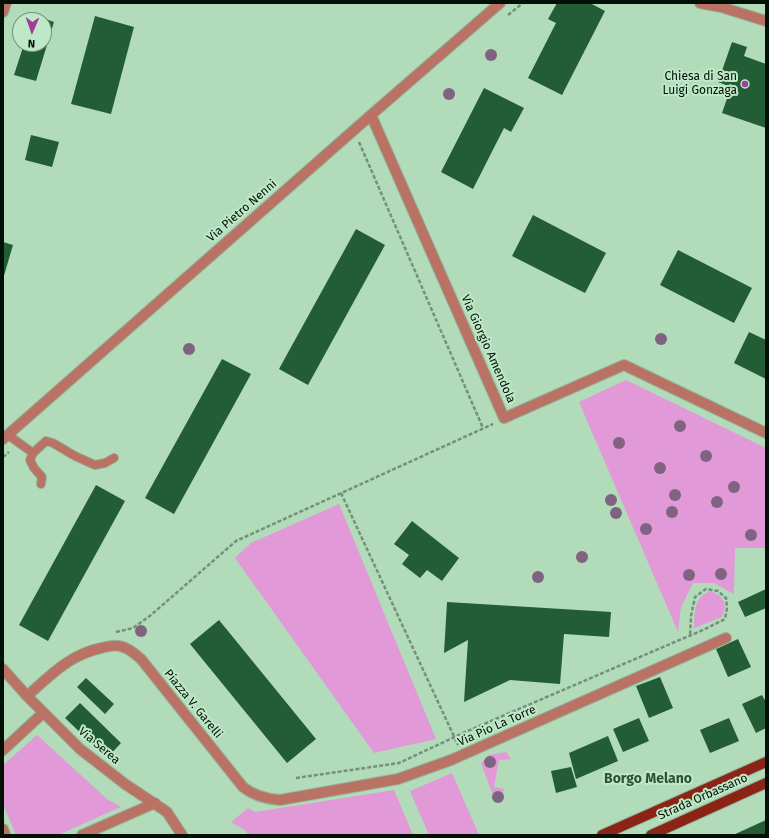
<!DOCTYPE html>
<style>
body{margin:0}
#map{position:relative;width:769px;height:838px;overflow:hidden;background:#b2dbba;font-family:"Fira Sans",sans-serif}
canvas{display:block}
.frame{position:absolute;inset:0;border:4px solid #031006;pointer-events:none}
.north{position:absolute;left:12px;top:12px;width:40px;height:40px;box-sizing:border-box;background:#bee8c7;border:1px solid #73927a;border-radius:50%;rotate:182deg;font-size:11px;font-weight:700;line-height:16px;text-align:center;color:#031006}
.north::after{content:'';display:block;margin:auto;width:14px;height:18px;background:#a43a9b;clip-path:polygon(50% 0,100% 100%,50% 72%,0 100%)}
</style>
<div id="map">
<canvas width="769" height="838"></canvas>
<div class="frame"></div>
<div class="north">N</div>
</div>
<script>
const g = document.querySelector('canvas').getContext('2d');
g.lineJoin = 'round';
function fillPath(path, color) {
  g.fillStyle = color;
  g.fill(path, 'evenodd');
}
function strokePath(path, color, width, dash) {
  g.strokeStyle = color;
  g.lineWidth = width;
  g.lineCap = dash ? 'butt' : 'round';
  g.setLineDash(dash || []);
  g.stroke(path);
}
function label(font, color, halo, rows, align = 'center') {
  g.font = font + ' "Fira Sans",sans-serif';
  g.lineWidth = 4;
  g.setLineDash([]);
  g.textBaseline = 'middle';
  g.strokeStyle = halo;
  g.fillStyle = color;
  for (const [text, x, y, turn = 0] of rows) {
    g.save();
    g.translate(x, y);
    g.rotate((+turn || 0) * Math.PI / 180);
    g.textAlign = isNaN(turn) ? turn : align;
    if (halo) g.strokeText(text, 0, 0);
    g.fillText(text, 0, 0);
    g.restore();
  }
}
fillPath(new Path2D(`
 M626,380L766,448V548H735L734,594L714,583H693L681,607L678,632L579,402Z
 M339,504L436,739L374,753L235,558L251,543Z
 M711,591C724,597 728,603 722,617L694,628C695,612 693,597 711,591Z
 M37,735L107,799L121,807L58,835H16L3,804V765Z
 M506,752L511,759L499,760L494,787L504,789L502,799L496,801L492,793L481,763L489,755Z
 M452,773L479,835H429L410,791Z
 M394,790L413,835H248L246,831L231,822L248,808L255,812Z`), '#e199d8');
fillPath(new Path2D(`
 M557,3H590L605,11L562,95L528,78L556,23L548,19Z
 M34,15L54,22L36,81L14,75L24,44H44V20H32Z
 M95,16L134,27L111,114L71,104Z
 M732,42L747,47L744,56L766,64V128L722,113L731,87L718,82Z
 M484,88L524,108L511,132L504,128L473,189L441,172Z
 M31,135L59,142L52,167L25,160Z
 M533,215L606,253L585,293L512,256Z
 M356,229L385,245L308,385L279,369Z
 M3,242L13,245L3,279Z
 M678,250L752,288L734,323L660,285Z
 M749,332L766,340V379L734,363Z
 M222,359L251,374L174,514L145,498Z
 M96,485L125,501L48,641L19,625Z
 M412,521L459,558L442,581L427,570L420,578L402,564L409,555L394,544Z
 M766,589V608L745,617L738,602Z
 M447,602L611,612L609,637L564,634L560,684L510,680L464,702L468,640L444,653Z
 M219,620L316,739L287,763L190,644Z
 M738,639L751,667L728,677L716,649Z
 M660,677L673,708L649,718L636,686Z
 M86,678L114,704L105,714L77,687Z
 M762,695L766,702V728L756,733L742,704Z
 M80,703L121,743L107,758L65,718Z
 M639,718L649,741L623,752L613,729Z
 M729,718L739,741L710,753L700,730Z
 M608,736L618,761L576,779L569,753Z
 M571,767L577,787L556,793L551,771Z
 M766,820V835H733Z`), '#225d35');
const lane = new Path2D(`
 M8,435L33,453L46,441L53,443L75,456L95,465L105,463L114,458
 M33,453L30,460L34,468L42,477L41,484`);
const street = new Path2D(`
 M700,3L721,7L766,21
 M3,12L6,3
 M371,115L504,418L624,365L766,433
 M3,439L371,115L500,3
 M3,669L27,696L80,749L125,784L167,812L182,835
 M27,696C51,675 69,655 101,648C108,646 116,644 123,647C130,649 135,654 141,659L243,787C254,796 266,799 280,800L398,779L451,760L726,638
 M3,750L43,713
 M3,829L5,835
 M82,835L155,803`);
const primary = new Path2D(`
 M602,835L766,762
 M651,835L766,783`);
strokePath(lane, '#92b69a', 10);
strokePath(street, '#92b69a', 12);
strokePath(primary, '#92b69a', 12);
strokePath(new Path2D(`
 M508,15L523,3
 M359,142L483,428
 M3,457L9,452
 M341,493L458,745
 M116,632L133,628L151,615L236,541L493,424
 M296,778L399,763L463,733L684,638C698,633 711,626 725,619L727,608L726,598L718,591L706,589L695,597L691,616L690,636`), '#739279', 2.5, [4, 2]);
strokePath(lane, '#ba7265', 8);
strokePath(street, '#ba7265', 10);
strokePath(primary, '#8c2415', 10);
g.fillStyle = '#7f6380';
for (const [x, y] of [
 [491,55],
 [449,94],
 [661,339],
 [189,349],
 [680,426],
 [619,443],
 [706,456],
 [660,468],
 [734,487],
 [675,495],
 [611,500],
 [717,502],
 [672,512],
 [616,513],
 [646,529],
 [751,535],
 [582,557],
 [721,574],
 [689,575],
 [538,577],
 [141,631],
 [490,762],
 [498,797]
]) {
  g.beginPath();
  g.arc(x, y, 6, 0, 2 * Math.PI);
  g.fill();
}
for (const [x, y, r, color] of [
 [745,84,4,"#a43a9b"]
]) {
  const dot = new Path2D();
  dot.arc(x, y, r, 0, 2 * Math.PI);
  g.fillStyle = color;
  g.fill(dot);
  strokePath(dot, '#bee8c7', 1.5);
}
label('12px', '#031006', '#bee8c7', [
 ["Chiesa di San",737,77],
 ["Luigi Gonzaga",737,91]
], 'right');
label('12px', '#031006', '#bee8c7', [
 ["Via Pietro Nenni",242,211,-41],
 ["Via Giorgio Amendola",488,349,66],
 ["Piazza V. Garelli",193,704,51],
 ["Via Pio La Torre",497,726,-24],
 ["Via Serea",99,746,40],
 ["Strada Orbassano",703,797,-24]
]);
label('bold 14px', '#2d5237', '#bee8c7', [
 ["Borgo Melano",648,779]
]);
</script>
